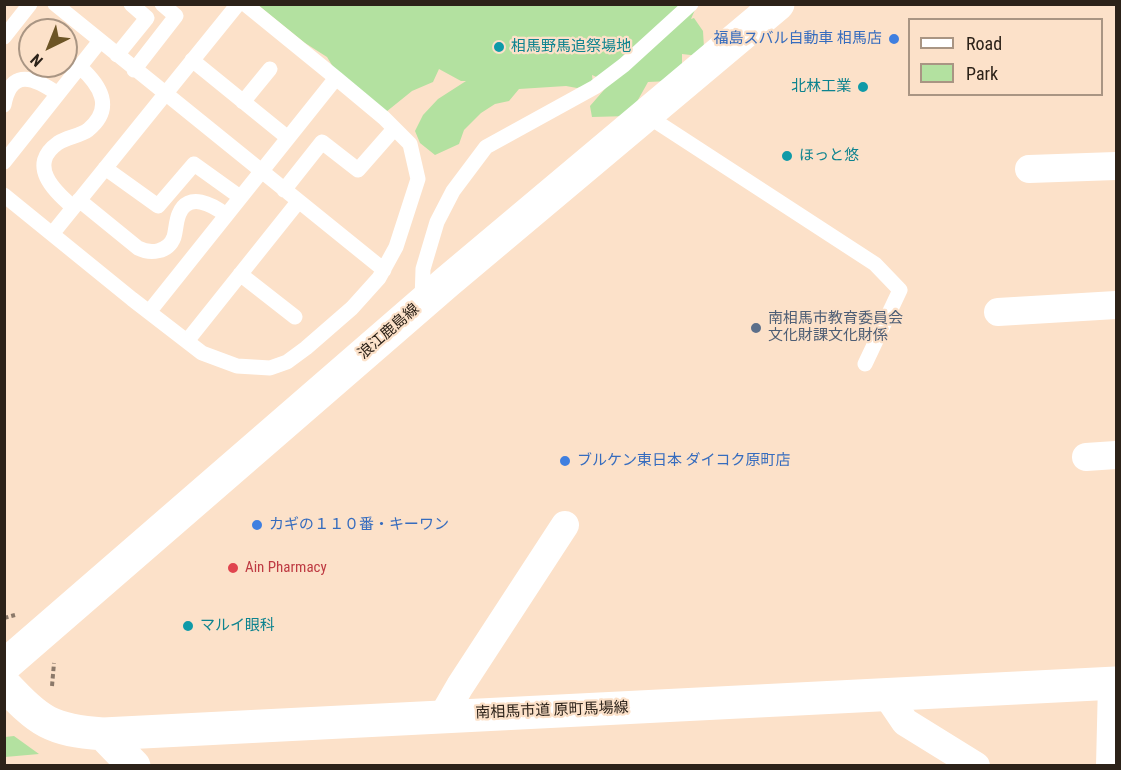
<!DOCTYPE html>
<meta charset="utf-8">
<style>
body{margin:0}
#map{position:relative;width:1121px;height:770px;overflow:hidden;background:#fce1c9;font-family:"Roboto Condensed",sans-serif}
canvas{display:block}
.frame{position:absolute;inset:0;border:6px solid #2c2219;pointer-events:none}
.legend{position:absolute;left:908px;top:18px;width:195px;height:78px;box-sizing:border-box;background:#fce1c9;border:2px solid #a99583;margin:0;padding:8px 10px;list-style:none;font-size:18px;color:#2c2219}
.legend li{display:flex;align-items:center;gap:12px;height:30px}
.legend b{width:30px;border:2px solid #a99583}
.north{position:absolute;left:18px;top:18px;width:60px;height:60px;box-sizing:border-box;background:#fce1c9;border:2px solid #a99583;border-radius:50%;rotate:223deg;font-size:16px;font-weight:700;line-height:24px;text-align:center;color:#2c2219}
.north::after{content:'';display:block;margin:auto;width:21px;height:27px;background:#6d5526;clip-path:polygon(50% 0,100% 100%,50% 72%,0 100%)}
</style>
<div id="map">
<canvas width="1121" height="770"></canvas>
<div class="frame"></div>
<ul class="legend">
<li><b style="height:8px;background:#fff"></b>Road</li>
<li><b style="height:16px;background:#b3e1a0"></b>Park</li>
</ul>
<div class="north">N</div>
</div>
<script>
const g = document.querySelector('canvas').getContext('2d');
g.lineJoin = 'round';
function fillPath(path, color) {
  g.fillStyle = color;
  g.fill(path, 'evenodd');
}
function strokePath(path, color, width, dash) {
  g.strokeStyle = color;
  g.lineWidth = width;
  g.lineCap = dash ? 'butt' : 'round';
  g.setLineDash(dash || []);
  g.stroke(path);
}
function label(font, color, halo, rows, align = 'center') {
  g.font = font + ' "Roboto Condensed","Noto Sans JP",sans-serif';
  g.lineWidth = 4.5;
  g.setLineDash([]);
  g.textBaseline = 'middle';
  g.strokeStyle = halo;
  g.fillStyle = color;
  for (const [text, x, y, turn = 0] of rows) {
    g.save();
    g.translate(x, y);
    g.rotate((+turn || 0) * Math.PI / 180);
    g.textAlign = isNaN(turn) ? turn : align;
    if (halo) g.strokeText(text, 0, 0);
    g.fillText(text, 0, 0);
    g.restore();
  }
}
fillPath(new Path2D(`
 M258,5H697L691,19L694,18L703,31L704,48L699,56L682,54V74L669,81L648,82L629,116L592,117L590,106L610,83L592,75L593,84L577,88L566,86L519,89L509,101L495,104L481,113L464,130L459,144L435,155L420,143L415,131L423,115L438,99L466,81H461L439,69L433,82L412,91L386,112L354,101L327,57L305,43Z
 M14,736L39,754L5,757V737Z`), '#b3e1a0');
strokePath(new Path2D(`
 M4,618L15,615
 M52,686L54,663`), '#8b796a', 4, [4.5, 3]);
strokePath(new Path2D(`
 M55,4L384,270
 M4,37L30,4
 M117,55L147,18L131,4
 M192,60L288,138
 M134,70L176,16L162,4
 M243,102L270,69
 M4,105C11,67 35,78 58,94
 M646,115L875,264L900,290L865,364
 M4,162L100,41
 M105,168L158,206L194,164L240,197
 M284,190L322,142L358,170L394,129
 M4,195L132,299L202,353L237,366L270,368L287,362L306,348L352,308L379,278L396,247L418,179L410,144L384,118L336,78L245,4
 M79,200L138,248C150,254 168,253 174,237C176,230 176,221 179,214C188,191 213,205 226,215
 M73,207C54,191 27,165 58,143C67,137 80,136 88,130C115,108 100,85 80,67
 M52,234L238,4
 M240,274L295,317
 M422,301L423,269L437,222L453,191L486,147L595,87L624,65L691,4
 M149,312L336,78
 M187,341L298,202`), '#fff', 15);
strokePath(new Path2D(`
 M1029,169L1116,166
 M998,312L1116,305
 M1086,457L1116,455
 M886,694L905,722L976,766
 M442,717L460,686L565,525
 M1110,766L1112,683`), '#fff', 28);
strokePath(new Path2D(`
 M4,666L447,282L778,4
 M4,684C40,722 50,730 103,734L1116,683
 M103,734L134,766`), '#fff', 33);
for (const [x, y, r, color] of [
 [894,39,6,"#3f7fe0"],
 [499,47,6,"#0f9aa8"],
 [863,87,6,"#0f9aa8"],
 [787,156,6,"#0f9aa8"],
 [756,328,6,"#5c6f8a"],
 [565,461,6,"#3f7fe0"],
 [257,525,6,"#3f7fe0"],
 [233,568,6,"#e0444e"],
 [188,626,6,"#0f9aa8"]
]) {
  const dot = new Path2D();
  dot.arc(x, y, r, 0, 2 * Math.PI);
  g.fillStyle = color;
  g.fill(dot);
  strokePath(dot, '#fce1c9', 2);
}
label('15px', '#366cbe', '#fce1c9', [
 ["福島スバル自動車 相馬店",882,39,"right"],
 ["ブルケン東日本 ダイコク原町店",577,461],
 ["カギの１１０番・キーワン",269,525]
], 'left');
label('15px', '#0d838f', '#fce1c9', [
 ["相馬野馬追祭場地",511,47],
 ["北林工業",851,87,"right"],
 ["ほっと悠",799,156],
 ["マルイ眼科",200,626]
], 'left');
label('15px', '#4e5e75', '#fce1c9', [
 ["南相馬市教育委員会",768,319],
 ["文化財課文化財係",768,336]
], 'left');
label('15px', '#2c2219', '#fce1c9', [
 ["浪江鹿島線",389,332,-41],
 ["南相馬市道 原町馬場線",552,711,-2]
]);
label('15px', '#be3a42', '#fce1c9', [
 ["Ain Pharmacy",245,568]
], 'left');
</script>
